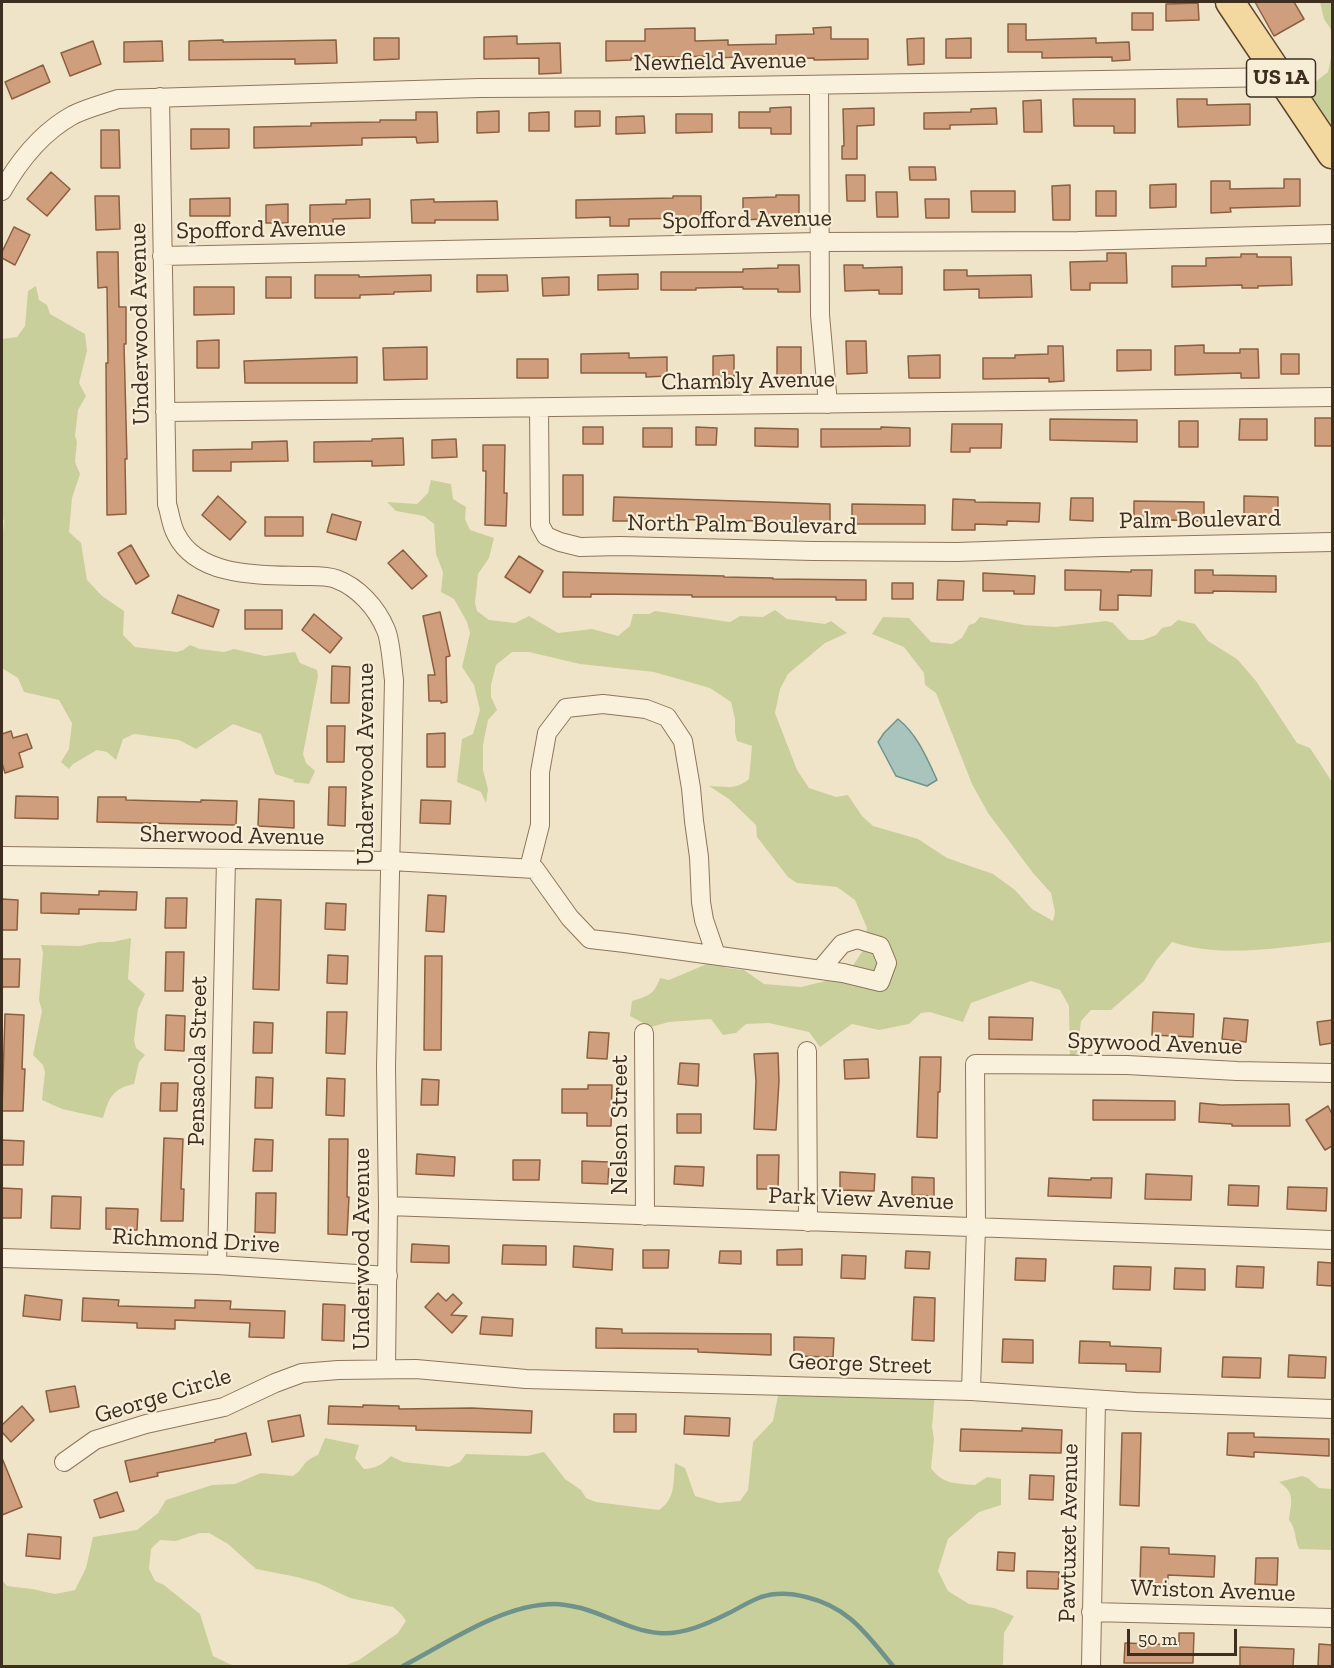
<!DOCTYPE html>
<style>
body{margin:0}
#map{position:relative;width:1334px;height:1668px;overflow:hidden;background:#f0e4c8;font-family:"Zilla Slab",serif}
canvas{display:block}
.frame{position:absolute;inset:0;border:3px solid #3d2e20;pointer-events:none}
.scale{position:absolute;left:1127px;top:1629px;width:110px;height:27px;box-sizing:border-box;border:3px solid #3d2e20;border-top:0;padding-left:8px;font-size:18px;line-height:21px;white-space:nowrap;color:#3d2e20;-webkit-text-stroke:4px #f7eed8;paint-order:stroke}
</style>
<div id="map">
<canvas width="1334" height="1668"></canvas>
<div class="frame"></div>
<div class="scale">50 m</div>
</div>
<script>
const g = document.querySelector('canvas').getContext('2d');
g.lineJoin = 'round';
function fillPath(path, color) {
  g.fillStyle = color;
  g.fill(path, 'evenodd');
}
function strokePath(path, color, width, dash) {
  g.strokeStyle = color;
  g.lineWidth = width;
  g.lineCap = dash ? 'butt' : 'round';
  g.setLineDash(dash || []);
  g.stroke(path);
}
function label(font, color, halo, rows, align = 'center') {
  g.font = font + ' "Zilla Slab",serif';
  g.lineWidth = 4.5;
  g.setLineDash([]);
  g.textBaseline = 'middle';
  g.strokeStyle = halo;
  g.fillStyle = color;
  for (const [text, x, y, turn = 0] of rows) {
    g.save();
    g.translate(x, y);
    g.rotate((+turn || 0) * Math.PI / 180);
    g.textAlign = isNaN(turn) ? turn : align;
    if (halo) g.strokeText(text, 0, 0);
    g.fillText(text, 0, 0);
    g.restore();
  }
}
fillPath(new Path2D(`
 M1320,2H1332V31L1324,19Z
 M1332,53V154L1295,98L1328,72Z
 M36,286L39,300L47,305L50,314L85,334L87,351L79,383L86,396L78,410L75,436L77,442L75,462L80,474L72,498L69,532L81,543L87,580L102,596L124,611L123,635L135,647L177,652L183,650L190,645L200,649L224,652L234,649L265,656L295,652L300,663L317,670L318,676L303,754L306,763L315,771L309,784L293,782L294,780L275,774L261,734L233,724L196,749L179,740L134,734L123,739L116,760L107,752L97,750L73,764L69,769L61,762L69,749L72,723L59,700L24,692L18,678L2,668V542L4,521L2,516V339L17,337L25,326L28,291Z
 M431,480L451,484L453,499L466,507L465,519L470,530L494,538L489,558L478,574L475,603L477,611L489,620L515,623L529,616L558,633L592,629L618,636L630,626L633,614H649L655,611L730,622L740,616L763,617L775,610L787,619L825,624L831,621L847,633L825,643L788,674L780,689L775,713L797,770L809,788L836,797L848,795L862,816L873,826L918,839L947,858L993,874L1015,890L1032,909L1053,921L1055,912L1051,893L1033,873L988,813L972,784L936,693L925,685L924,673L904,647L872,634L883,617L909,618L931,642L952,644L962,638L969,625L975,623L980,617L1024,625L1055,627L1106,621L1113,623L1129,640H1143L1156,635L1162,628L1171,626L1178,620L1195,624L1208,641L1237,659L1256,681L1297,743L1310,748L1332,782V942C1280,947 1224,959 1172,942L1156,961L1144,981L1111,1010H1091L1081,1021L1077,1052L1070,1063L1069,1006L1060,990L1031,981L971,1003L963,1022L930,1012L921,1013L909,1024L879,1030L852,1024L820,1047L809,1032L769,1023L746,1024L736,1033L723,1035L711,1019L669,1022L651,1027L630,1016L632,1001C648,996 654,995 660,978L669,980L714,961L726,968L744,970L764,984L801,987L834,979L852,967L862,952L867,928L855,900L837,887L797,883L788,877L757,837L756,825L729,799L709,786C725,786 734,791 749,779L752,746L737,741L735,733V719L731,702L710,688L654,672L580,664L529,652H512L496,665L491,685V697L497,710L488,720L483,745V770L488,789L486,803L481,792L457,782L462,739L473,734L480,710L474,685L462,667L470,633L467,622L454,599L441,592L443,572L436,554L434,524L424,516L396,511L387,502L417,504L428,493Z
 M131,938L128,979L145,994L138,1009L134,1040L136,1048L145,1055L139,1062L134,1084C112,1089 109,1098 103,1118L62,1109L42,1100L45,1072L43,1065L33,1055L42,1011L39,1000L43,953L41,945L80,946L99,942H112Z
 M780,1385L935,1392L932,1427L934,1439L931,1468C943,1485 956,1483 975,1485L987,1477L1001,1479V1505L979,1512L948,1539L938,1571L948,1591L969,1604L994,1608L1014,1616L1004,1633L1003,1664L1001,1666H344L359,1660L398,1633L406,1621L401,1614L393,1607L350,1598L318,1583L297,1577L256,1569L228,1544L209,1533H200L176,1541L160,1540L151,1549L149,1569L155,1581L164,1585L200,1614L213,1656L234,1666H2V1580L7,1586L32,1589L55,1594L75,1590L86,1568L93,1537L137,1530L158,1513L166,1500L212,1485L235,1484L261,1473L293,1476C305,1468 301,1462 318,1455L325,1438L359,1445L355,1458L364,1469C375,1469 383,1464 391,1456L403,1462L449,1467L460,1462L466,1454L527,1456L544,1452L565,1479L581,1490L586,1498L596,1502L659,1510C676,1498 673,1483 675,1463L685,1468L695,1496L719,1503L740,1501L748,1490L753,1442L773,1421Z
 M1302,1476L1308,1478L1319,1488L1332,1489V1550L1299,1549C1294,1538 1297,1530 1289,1520C1291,1501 1296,1494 1279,1482Z`), '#c9cf9b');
const water = new Path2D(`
 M898,719C917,734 927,758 937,780L927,786L896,776L878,742L884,733Z`);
fillPath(water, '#a9c4bc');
strokePath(water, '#6f938a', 1.5);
strokePath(new Path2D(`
 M403,1666C447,1643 503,1604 554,1604C562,1604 572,1606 581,1608C607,1615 632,1631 659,1633C683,1635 707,1624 729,1613C739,1608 750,1601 761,1597C776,1592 791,1593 806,1597C849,1607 867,1635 893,1666`), '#6f938a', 4.5);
const building = new Path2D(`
 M1255,2H1294L1304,19L1274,36Z
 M1198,3L1199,20L1166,21V4Z
 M1132,13H1153V30H1132Z
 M1008,24H1026V40L1096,38V43L1129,42L1130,60L1112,61V57L1042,58V52H1008Z
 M831,27V39H868V59L814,60V58L765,59V62H741V57L712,58V56L631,58V60L606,61V41H645V29L695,28V41L728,40V45L776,44V35L814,34L813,28Z
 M517,36V44L560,43L561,73L539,74V58L484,59V37Z
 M374,38H399V59L374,60Z
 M924,38V64L908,65L907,39Z
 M971,38V58H946V39Z
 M223,40V42L336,40L337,63L295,64V59L189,60V41Z
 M93,41L101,64L70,76L61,53Z
 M162,41L163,61L124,62V42Z
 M43,65L50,82L12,99L5,82Z
 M1073,99H1135V133H1114V126H1074Z
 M1177,99H1207V105L1250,104V125L1178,127Z
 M1041,100L1042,132H1024L1023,101Z
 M791,107V134H771V128H739V112H770V108Z
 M874,108V125L857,126V159H842V146H844L843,109Z
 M996,108L997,124L950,125V129H924V113L971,112V109Z
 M499,111V132L477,133V112Z
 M575,111H600V126L575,127Z
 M416,112H437L438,142L417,143L416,137L362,138V145L254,148V127L311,126V123L380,122V120H416Z
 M549,112V131H529V113Z
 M676,114H712V132L676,133Z
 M644,116L645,133L616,134V117Z
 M191,129H229V148L191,149Z
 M101,130H119L120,168H101Z
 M909,167H935L936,180H910Z
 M51,172L70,189L47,216L27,199Z
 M846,175H865V201H847Z
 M1284,179H1300V206L1230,208L1231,212L1211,213V181H1230V189L1284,188Z
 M1176,184V207L1150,208V185Z
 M1070,185V220H1053L1052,186Z
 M971,191H1015V212H972Z
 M1096,191H1116V216H1096Z
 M876,192H897L898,217H877Z
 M776,195H799V217L743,220V198L776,197Z
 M95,196H119L120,229L96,230Z
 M673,196H701V218L629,219V226H610V217L576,218V200L673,198Z
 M230,198V216H190V199Z
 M370,199V218L333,219V224H310V205L346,204V200Z
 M434,199V202L497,201L498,220H435V223H412L411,200Z
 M925,199H949V218H926Z
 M288,204V223H266V205Z
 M14,227L30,235L15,265L2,258V252Z
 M97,252H118L119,307H126V344H124L127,459H125L126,514L107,515L106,363H108L107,287L98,288Z
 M1107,253H1126L1127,283H1090V290H1071L1070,262L1107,261Z
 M1241,254H1257V257H1291L1292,285L1258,286V288H1242V285L1172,287V266H1206V258L1241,257Z
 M778,265H799L800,292H778V289H743V287L696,288V290H661V272H743V269L778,268Z
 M844,265H863V268L902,267V294H879V290L845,291Z
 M944,270H967V276L1031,275L1032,297L979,298V289L944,290Z
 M638,274V289L598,290V275Z
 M315,275H359V277L431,275V291L394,292V294L360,295V298H315Z
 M477,275H507L508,291L477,292Z
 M266,277H291V298H266Z
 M569,277V295L543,296L542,278Z
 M194,287H234V314L194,315Z
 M219,340V368H197V341Z
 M846,341H866L867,373L847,374Z
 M1204,345V353H1240V349H1258L1259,378H1241V373L1175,375V346Z
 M1048,346H1063L1064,381L1049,382V378L983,379V358H1015V355L1048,354Z
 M427,347V379L384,380L383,348Z
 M777,347H801V379H777Z
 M1117,350H1151V370L1117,371Z
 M629,353V358L667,357V376L646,377V373H581V354Z
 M1281,354H1299V374H1281Z
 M734,355V383L713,384V356Z
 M940,355V378H909L908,356Z
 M357,357V383H245L244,361Z
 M517,359H548V378H517Z
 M1315,418H1332V446H1315Z
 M1050,419L1137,420V442L1050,440Z
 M1240,419H1267V440H1239Z
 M1179,421H1198V447H1179Z
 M952,424H1002L1001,448H970V452H951Z
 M583,427H603V444H583Z
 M696,427L717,428L716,445H696Z
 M881,427L910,428V446L821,447V429H881Z
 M643,428H672V447H643Z
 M755,428L798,429V447L755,446Z
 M403,438L404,465L372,466V461L314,462V442L372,441V439Z
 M456,439L457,457L432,458V440Z
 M287,441L288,461L231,462V471H193V450L252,449V442Z
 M483,445H505L504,493H507L506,526L485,525L486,471H483Z
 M563,475H583V515H563Z
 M218,496L246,522L230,540L202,515Z
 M1244,496L1278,497V517L1244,516Z
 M614,497L830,504V522L643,519V521H613Z
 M1071,498H1093V521L1070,520Z
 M953,499L975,500V502L1040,503L1039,522L1007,521V525L975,524V530H952Z
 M1134,501L1204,502V521L1170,520V524L1134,523Z
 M852,504L925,505V524H852Z
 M332,514L361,522L356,540L327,532Z
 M265,517H303V536H265Z
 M131,545L149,576L136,584L118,553Z
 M403,550L427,576L412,589L388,563Z
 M519,556L543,571L530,593L505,577Z
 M1065,570L1131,572V570H1152L1151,596L1118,595V610H1100L1101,590H1065Z
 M1195,570H1213V575L1276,576V592L1213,591V593H1195Z
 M563,572L724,576V577L773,578V579L866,580V600H836V597H692V595L591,594V597H563Z
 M983,573L1035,576L1034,594H1014V591H983Z
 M938,580L964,581L963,600H937Z
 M892,583H913V599H892Z
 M178,595L219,610L213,627L172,613Z
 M245,610H282V629H245Z
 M440,612L450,656L446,657L447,702L441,703V701H429L428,675H435L423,616Z
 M314,614L342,638L330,653L302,630Z
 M332,666L350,667L349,703H331Z
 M327,726H345L344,762H327Z
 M11,731L13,738L27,734L32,748L19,753L23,767L5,773L2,763V734Z
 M445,733V767H427V734Z
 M329,787H346L345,826L328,825Z
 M16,796L58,797V819L15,818Z
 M98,797H126V800L201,802V800L237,801L236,825L97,822Z
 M259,799L294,801V828L258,826Z
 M421,800L451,801L450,824L420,823Z
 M99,891L137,892L136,910L79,909V914L41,913V893L99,895Z
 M428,895L446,896L444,932L426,931Z
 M166,898H187L186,928H165Z
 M2,899L18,900L17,930H2Z
 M256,899L281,900L279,990L253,989Z
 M326,903L346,904L345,930L325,929Z
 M166,952H184L183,991H165Z
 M328,955L348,956L347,984L327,983Z
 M425,956H442L441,1050H424Z
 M2,959H20L19,987H2Z
 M327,1012H347L345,1054L326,1053Z
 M1153,1012L1194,1014L1193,1037L1152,1035Z
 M5,1014L24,1015L22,1069H25L23,1111H2Z
 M166,1015L185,1016L184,1051L165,1050Z
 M989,1017L1033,1018L1032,1040L989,1039Z
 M1224,1018L1248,1020L1246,1042L1222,1039Z
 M1332,1020V1043L1320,1045L1317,1022Z
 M254,1022L273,1023L272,1053H253Z
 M589,1032L609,1033L607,1059L587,1058Z
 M778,1053L779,1081L776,1130L754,1129L756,1081L754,1054Z
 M920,1057H941L940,1092H938L937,1138L917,1137Z
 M868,1059L869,1078L845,1079L844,1060Z
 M680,1063L699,1064L698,1086L678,1084Z
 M256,1077L273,1078L272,1108H255Z
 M327,1078L345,1079L344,1116L326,1115Z
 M422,1079L439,1080L438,1105H421Z
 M161,1083H178L177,1111H160Z
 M588,1085H612L611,1126H587V1113H562V1089H588Z
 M1093,1100L1175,1101V1120H1093Z
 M1200,1103L1221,1105L1289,1104L1290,1126H1232V1124L1199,1122Z
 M1328,1106L1332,1114V1146L1325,1150L1306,1120Z
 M677,1114H701V1133H677Z
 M164,1138L183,1139L181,1189H184L183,1221H161Z
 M255,1139L273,1140L272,1171H253Z
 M329,1139H348L347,1197H349L347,1235L328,1234Z
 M2,1140L24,1141L23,1165H2Z
 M417,1154L455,1157L454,1176L416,1174Z
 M757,1155H779L778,1189H757Z
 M513,1160H540L539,1180H513Z
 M582,1161L609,1162L608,1184L582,1183Z
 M675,1166L704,1167L703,1186L674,1184Z
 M840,1172L875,1174L874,1191L840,1190Z
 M1146,1174L1192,1176L1191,1200L1145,1199Z
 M912,1177L934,1178V1196L912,1195Z
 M1049,1178L1091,1180V1178H1112L1111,1198L1048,1196Z
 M1229,1185L1259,1186L1258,1206L1228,1205Z
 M1288,1187L1327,1188L1326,1211L1287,1209Z
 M2,1188L22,1189L21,1218H2Z
 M256,1193H276L275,1233L255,1232Z
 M52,1196L81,1197L80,1229L51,1228Z
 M106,1208L138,1209L137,1230L106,1229Z
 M412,1244L449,1246V1263L411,1262Z
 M503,1245L546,1246V1265L502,1264Z
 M574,1246L613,1249L612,1270L573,1267Z
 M802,1249V1265H777V1250Z
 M643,1250H669L668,1268H643Z
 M720,1251H741V1264L719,1263Z
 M906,1251L930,1252L929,1269L905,1268Z
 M842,1255L866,1256L865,1279L841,1278Z
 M1016,1258L1046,1259L1045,1281L1015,1280Z
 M1318,1262L1332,1263V1286L1317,1285Z
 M1114,1266L1151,1267L1150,1290L1113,1289Z
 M1237,1266L1264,1267L1263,1288L1236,1287Z
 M1175,1268L1205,1269V1290L1174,1289Z
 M438,1293L446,1301L453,1294L462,1303L451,1315L467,1316L452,1333L425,1307Z
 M25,1295L62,1300L60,1320L23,1316Z
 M914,1297L935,1298L934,1341L912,1340Z
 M83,1298L119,1300L118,1306L195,1308V1300L231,1301L230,1309L285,1311L284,1338L249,1337L250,1323L175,1320V1329L137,1328V1323L82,1321Z
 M323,1304L345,1305L344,1341L322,1340Z
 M482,1317L513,1319L512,1336L480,1334Z
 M596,1328L622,1329V1333L771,1334V1355L698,1352V1349L596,1348Z
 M794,1337L834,1338L833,1357L794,1356Z
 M1003,1339L1033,1340V1363L1002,1362Z
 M1080,1341L1110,1342V1346L1161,1348L1160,1372L1126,1371V1364L1079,1363Z
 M1289,1355L1326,1357L1325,1378L1288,1377Z
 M1223,1357L1261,1358L1260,1378L1222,1377Z
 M75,1386L79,1407L50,1412L46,1391Z
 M363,1405L399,1406V1409L472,1408L532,1411L531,1433L416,1430V1426L328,1424L329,1406L363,1407Z
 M22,1406L34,1420L11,1442L2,1432V1425Z
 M614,1414H636V1432H614Z
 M300,1415L304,1436L272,1442L268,1421Z
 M685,1416L730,1418L729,1436L684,1434Z
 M1022,1428L1062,1430L1061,1453L960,1451L961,1429L1022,1431Z
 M246,1433L251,1455L157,1473L158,1476L130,1482L125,1461L215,1442V1440Z
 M1122,1433H1141L1139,1506L1120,1505Z
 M1228,1433H1254V1437L1329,1439V1456L1254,1452V1457L1227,1455Z
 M2,1458L22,1507L2,1515Z
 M1030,1475L1054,1476L1053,1500L1029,1499Z
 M117,1492L124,1511L100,1518L94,1500Z
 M28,1534L61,1537L60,1559L26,1556Z
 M1141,1547L1169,1548V1554L1215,1556L1214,1577L1168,1575V1584L1140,1583Z
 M998,1552L1015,1553L1014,1571L997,1570Z
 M1256,1558H1278L1277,1585L1255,1584Z
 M1027,1571L1059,1572L1058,1589L1027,1588Z
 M1179,1633H1194L1193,1663H1124L1125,1643L1179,1645Z
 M1319,1644L1332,1645V1666H1318Z
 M1240,1647L1294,1649L1293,1666H1240Z`);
fillPath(building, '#cf9f7d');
strokePath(building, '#8d5f41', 1.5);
const street = new Path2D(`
 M819,85L820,315L828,404
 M160,97L167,504C170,513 171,525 176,534C197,577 259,575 300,576C311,576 326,575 336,579C358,587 377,608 386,630C391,642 392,666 394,680L386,1067L388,1206L386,1368
 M2,191C19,161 42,132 73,115C87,108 103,104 118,99L480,88L678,87L1281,77
 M162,256L819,242L1078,241L1332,234
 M539,408L540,525L546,536L560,542L580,547L620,546L813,551L957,552L1103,547L1332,542
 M165,412L1332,397
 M2,856L391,861L535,869L570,918L590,939L625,943L843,973L880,982L887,963L880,946L857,939L842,944L820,970
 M529,868L540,825V772L547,733L566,708L603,704L646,709L667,717L683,741L691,788L694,821L699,857L701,902L704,920L716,955
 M644,1033L645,1216
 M807,1051L808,1222
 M388,1206L1332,1240
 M2,1258L217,1265L388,1276
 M217,1265L226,859
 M971,1391L976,1226L975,1064L1127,1065L1237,1071L1332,1073
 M64,1462L95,1440L146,1424L224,1407L275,1383L302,1373L338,1370L416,1369L526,1379L971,1391L1136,1402L1332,1409
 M1091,1612L1332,1618
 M1091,1666L1096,1400`);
const primary = new Path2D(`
 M1230,2L1332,154`);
strokePath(street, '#8d765c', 20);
strokePath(primary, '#5b4430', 31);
strokePath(street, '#faf1dc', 18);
strokePath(primary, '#f3d9a0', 28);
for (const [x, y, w] of [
 [1281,78,69]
]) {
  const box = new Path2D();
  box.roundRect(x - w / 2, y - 19, w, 38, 4.5);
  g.fillStyle = '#f7eed8';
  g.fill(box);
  strokePath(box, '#3d2e20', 1.5);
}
label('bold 22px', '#3d2e20', null, [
 ["US 1A",1281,78]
]);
label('24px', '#3d2e20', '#f7eed8', [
 ["Newfield Avenue",720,62,-1],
 ["Spofford Avenue",747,220,-1],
 ["Spofford Avenue",261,230,-1],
 ["Underwood Avenue",140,324,-91],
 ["Chambly Avenue",748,381,-1],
 ["Palm Boulevard",1200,520,-1],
 ["North Palm Boulevard",742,525,1],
 ["Underwood Avenue",366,764,-90],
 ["Sherwood Avenue",232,836,1],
 ["Spywood Avenue",1155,1044,2],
 ["Pensacola Street",198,1061,-89],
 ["Nelson Street",620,1125,-90],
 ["Park View Avenue",861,1199,2],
 ["Richmond Drive",196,1241,3],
 ["Underwood Avenue",362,1249,-90],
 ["George Street",860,1364,2],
 ["George Circle",163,1396,-17],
 ["Pawtuxet Avenue",1069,1533,-89],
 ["Wriston Avenue",1213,1591,2]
]);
</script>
